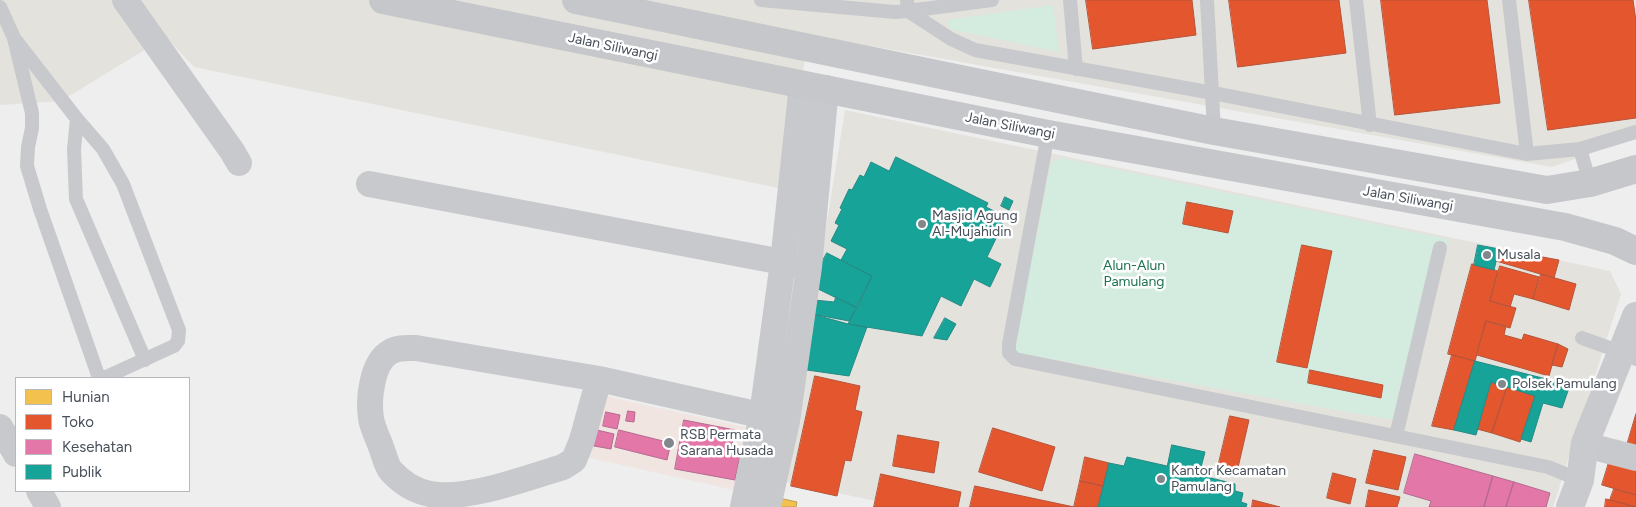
<!DOCTYPE html>
<style>
body{margin:0}
#map{position:relative;width:1636px;height:507px;overflow:hidden;background:#eee;font-family:Figtree,sans-serif}
canvas{display:block}
.legend{position:absolute;left:15px;top:377px;width:175px;height:115px;box-sizing:border-box;background:#fff;border:1px solid #b5b9bd;margin:0;padding:6px 9px;list-style:none;font-size:15px;color:#474f59}
.legend li{display:flex;align-items:center;gap:10px;height:25px}
.legend b{width:25px;border:1px solid #b5b9bd}
</style>
<div id="map">
<canvas width="1636" height="507"></canvas>
<ul class="legend">
<li><b style="height:14px;background:#f2c14e"></b>Hunian</li>
<li><b style="height:14px;background:#e4572e"></b>Toko</li>
<li><b style="height:14px;background:#e377a8"></b>Kesehatan</li>
<li><b style="height:14px;background:#17a398"></b>Publik</li>
</ul>
</div>
<script>
const g = document.querySelector('canvas').getContext('2d');
g.lineJoin = 'round';
function fillPath(path, color) {
  g.fillStyle = color;
  g.fill(path, 'evenodd');
}
function strokePath(path, color, width, dash) {
  g.strokeStyle = color;
  g.lineWidth = width;
  g.lineCap = dash ? 'butt' : 'round';
  g.setLineDash(dash || []);
  g.stroke(path);
}
function label(font, color, halo, rows, align = 'center') {
  g.font = font + ' Figtree,sans-serif';
  g.lineWidth = 5;
  g.setLineDash([]);
  g.textBaseline = 'middle';
  g.strokeStyle = halo;
  g.fillStyle = color;
  for (const [text, x, y, turn = 0] of rows) {
    g.save();
    g.translate(x, y);
    g.rotate((+turn || 0) * Math.PI / 180);
    g.textAlign = isNaN(turn) ? turn : align;
    if (halo) g.strokeText(text, 0, 0);
    g.fillText(text, 0, 0);
    g.restore();
  }
}
fillPath(new Path2D(`
 M0,0H1636V137L1552,167L809,35L783,189L194,67L166,37L61,101L0,105Z
 M845,110L1610,271L1621,294L1553,507H904L785,482Z`), '#e4e2dc');
fillPath(new Path2D(`
 M600,395L753,429L739,491L586,457Z`), '#f1e5e2');
fillPath(new Path2D(`
 M1053,5L1059,52L950,29L947,20Z
 M1061,158L1448,239L1404,422L1013,352L1051,163Z`), '#d4ecdf');
const homes = new Path2D(`
 M779,498L797,502L796,507H777Z`);
fillPath(homes, '#f2c14e');
strokePath(homes, '#bf9f51', 1);
const shops = new Path2D(`
 M1086,0H1192L1196,35L1093,49Z
 M1229,0H1339L1346,53L1238,67Z
 M1381,0H1487L1500,103L1395,115Z
 M1529,0H1633L1636,21V118L1548,130Z
 M1187,202L1233,211L1228,233L1183,224Z
 M1302,245L1332,251L1307,368L1277,362Z
 M1499,249L1559,260L1554,278L1496,261Z
 M1472,264L1498,271L1490,301L1516,308L1510,328L1486,321L1475,361L1448,354Z
 M1500,266L1539,277L1533,299L1514,294L1510,307L1490,301Z
 M1541,274L1576,284L1569,310L1533,299Z
 M1486,321L1506,326L1504,335L1522,340L1524,334L1558,344L1549,376L1477,355Z
 M1558,344L1568,349L1562,367L1552,365Z
 M1452,355L1475,361L1454,430L1432,426Z
 M1310,370L1383,385L1381,398L1308,383Z
 M815,376L860,386L855,410L862,412L851,461L845,460L837,496L791,486Z
 M1491,382L1507,387L1492,433L1477,429Z
 M1507,387L1535,396L1520,442L1492,433Z
 M1636,414V447L1627,445Z
 M1230,416L1249,420L1237,472L1218,467Z
 M993,428L1055,447L1042,491L979,472Z
 M898,435L939,442L934,473L893,466Z
 M1374,450L1406,457L1398,490L1366,483Z
 M1085,457L1109,463L1103,486L1080,481Z
 M1610,459L1636,465V495L1602,485Z
 M1333,473L1356,479L1350,504L1327,498Z
 M881,474L961,492L958,507H874Z
 M1080,481L1103,486L1098,507H1074Z
 M975,486L1074,507H970Z
 M1614,489L1636,495V507L1610,500Z
 M1369,490L1400,497L1397,507H1366Z
 M1606,499L1610,500L1636,507H1605Z
 M1253,500L1280,507H1252Z`);
fillPath(shops, '#e4572e');
strokePath(shops, '#b5553b', 1);
const health = new Path2D(`
 M628,411L635,412L634,422L626,421Z
 M606,412L620,415L617,429L603,426Z
 M684,420L735,430L730,453L740,455L735,480L675,469Z
 M597,430L614,434L611,449L594,446Z
 M619,430L671,443L667,460L615,447Z
 M1415,454L1493,476L1484,507H1429L1431,501L1404,493Z
 M1493,476L1514,482L1506,507H1484Z
 M1514,482L1550,493L1546,507H1506Z`);
fillPath(health, '#e377a8');
strokePath(health, '#b46b90', 1);
const public = new Path2D(`
 M896,157L988,203L986,207L1000,214L997,219L1003,224L987,257L1001,264L990,287L974,279L961,306L941,296L922,336L848,324L872,276L841,260L847,249L831,241L839,225L835,223L842,209L840,208L849,189L852,190L860,175L864,177L871,162L889,171Z
 M1005,197L1013,201L1009,210L1001,206Z
 M1478,245L1499,249L1494,270L1474,265Z
 M827,253L872,276L857,308L810,285Z
 M836,297L857,308L849,321L812,314L814,300L834,302Z
 M812,314L848,324L867,327L849,376L800,369Z
 M945,318L956,324L947,340L934,338Z
 M1475,361L1570,385L1562,408L1543,403L1531,442L1521,439L1535,396L1491,382L1476,435L1454,430Z
 M1172,445L1205,452L1199,475L1235,484V491L1243,493L1241,502L1247,504L1246,507H1098L1109,463L1124,466L1127,457L1167,466Z`);
fillPath(public, '#17a398');
strokePath(public, '#258a85', 1);
strokePath(new Path2D(`
 M761,0L895,12L908,11L951,39L975,50L1213,93L1527,154L1580,149L1636,132
 M907,0L908,11L992,0
 M1070,0L1076,69
 M1207,0L1214,131
 M1356,0L1370,125
 M1509,0L1527,154
 M0,7L14,38L77,119L103,149L123,184L179,330L178,341L174,346L106,377H102L98,375L40,209L27,166L28,147L32,128V113L14,38
 M77,119L74,149L76,199L145,360
 M1048,134L1009,344V353L1015,359L1548,467L1580,480
 M1580,149L1590,183
 M1582,338L1621,352L1636,359
 M1396,436L1440,248`), '#c8c9cc', 14);
strokePath(new Path2D(`
 M125,0L232,151L239,163
 M369,184L809,267
 M599,379L582,440L574,460L563,467C527,478 466,501 430,494C415,491 401,482 391,471C386,465 384,454 381,447C378,438 372,427 371,418C368,399 372,362 390,352C398,347 407,348 416,348L599,379L787,421
 M0,427L16,454
 M1601,449L1636,458
 M39,491L48,507
 M743,507L762,415L783,262L802,85
 M768,507L787,421L809,267L826,88`), '#c8c9cc', 26);
strokePath(new Path2D(`
 M1570,507L1580,480L1585,443L1636,316`), '#c9cacd', 28);
strokePath(new Path2D(`
 M383,0L1048,134L1565,227L1615,241L1636,251
 M576,0L1214,131L1547,190L1590,183L1636,169`), '#c5c7ca', 28);
for (const [x, y, r, color] of [
 [922,224,5,"#81878d"],
 [1487,255,5,"#81878d"],
 [1502,384,5,"#81878d"],
 [669,443,6,"#81878d"],
 [1161,479,5,"#81878d"]
]) {
  const dot = new Path2D();
  dot.arc(x, y, r, 0, 2 * Math.PI);
  g.fillStyle = color;
  g.fill(dot);
  strokePath(dot, '#fff', 2);
}
label('14px', '#474f59', '#fff', [
 ["Jalan Siliwangi",613,47,12],
 ["Jalan Siliwangi",1010,126,11],
 ["Jalan Siliwangi",1408,199,10]
]);
label('14px', '#474f59', '#fff', [
 ["Masjid Agung",932,216],
 ["Al-Mujahidin",932,232],
 ["Musala",1497,255],
 ["Polsek Pamulang",1512,384],
 ["RSB Permata",680,435],
 ["Sarana Husada",680,451],
 ["Kantor Kecamatan",1171,471],
 ["Pamulang",1171,487]
], 'left');
label('14px', '#1e7350', '#fff', [
 ["Alun-Alun",1134,266],
 ["Pamulang",1134,282]
]);
</script>
